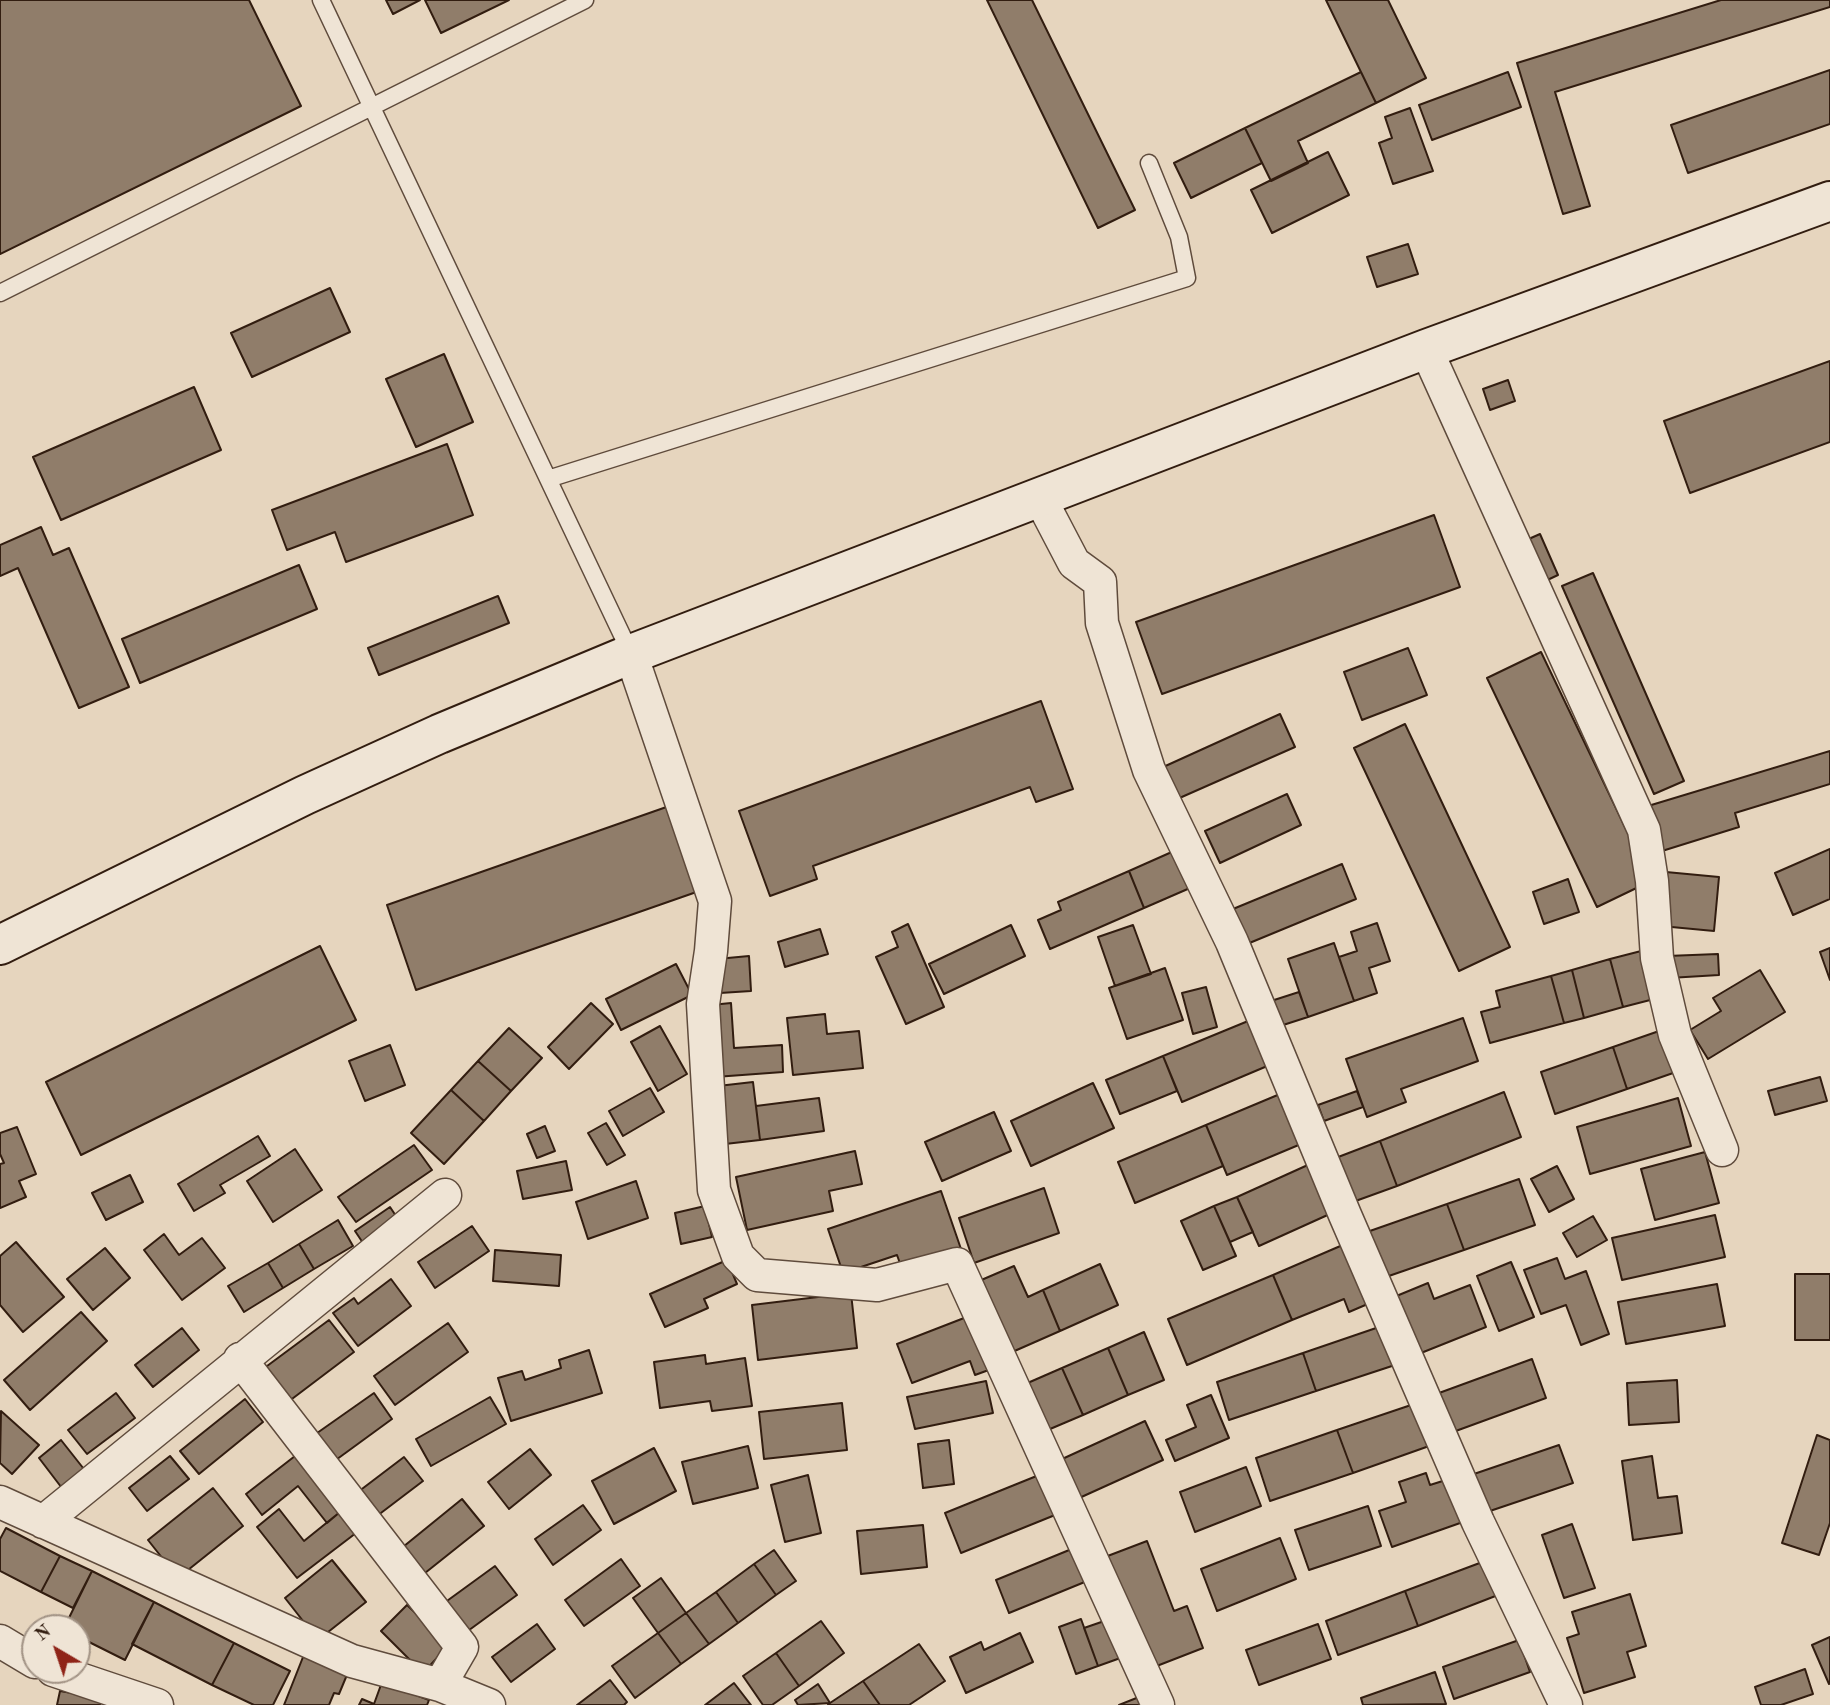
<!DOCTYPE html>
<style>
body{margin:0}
#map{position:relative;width:1830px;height:1705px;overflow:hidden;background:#e6d5be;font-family:"Old Standard TT",serif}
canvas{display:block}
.north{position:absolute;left:21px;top:1614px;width:70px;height:70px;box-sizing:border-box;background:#efe4d5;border:2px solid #a39486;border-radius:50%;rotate:321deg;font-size:19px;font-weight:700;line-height:28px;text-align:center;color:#321d10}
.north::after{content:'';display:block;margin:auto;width:24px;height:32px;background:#8f2418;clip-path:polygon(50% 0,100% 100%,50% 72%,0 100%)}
</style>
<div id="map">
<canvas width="1830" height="1705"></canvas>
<div class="north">N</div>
</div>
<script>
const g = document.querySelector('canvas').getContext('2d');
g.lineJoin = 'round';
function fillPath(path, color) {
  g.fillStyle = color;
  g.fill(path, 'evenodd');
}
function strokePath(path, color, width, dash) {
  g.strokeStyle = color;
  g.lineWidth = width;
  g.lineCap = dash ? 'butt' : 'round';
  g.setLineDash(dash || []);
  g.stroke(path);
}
const building = new Path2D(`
 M0,0H249L301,106L0,254Z
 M386,0H420L393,14Z
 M425,0H509L441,33Z
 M987,0H1032L1135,210L1098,228Z
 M1326,0H1388L1426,78L1376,103Z
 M1721,0H1830V7L1555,92L1590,206L1563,214L1517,63Z
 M1830,70V124L1688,173L1671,125Z
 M1361,72L1376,103L1298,141L1308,163L1271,181L1245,128Z
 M1508,72L1521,107L1432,140L1419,105Z
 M1410,108L1433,171L1393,184L1379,143L1392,138L1385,117Z
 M1245,128L1262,163L1191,198L1174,163Z
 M1328,152L1349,195L1272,233L1251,190Z
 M1408,244L1418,274L1377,287L1367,257Z
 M330,288L350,332L252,377L231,333Z
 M444,354L473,422L416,447L386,379Z
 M1830,361V442L1690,493L1664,421Z
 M1508,380L1515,401L1490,410L1483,389Z
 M194,387L221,450L61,520L33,457Z
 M447,444L473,515L346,562L335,532L287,550L272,510Z
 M1434,515L1460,587L1162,694L1136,622Z
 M41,527L53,555L69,548L129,687L79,708L18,568L0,576V545Z
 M1540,534L1558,575L1541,583L1522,542Z
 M299,565L317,609L140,683L122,639Z
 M1593,573L1684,781L1654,794L1562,586Z
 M498,596L509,623L379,675L368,648Z
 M1408,648L1427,695L1362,720L1344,672Z
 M1541,652L1651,881L1597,907L1487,678Z
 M1041,701L1073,789L1036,802L1030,787L813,866L817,879L770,896L739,811Z
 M1280,714L1295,747L1175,800L1161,768Z
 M1405,724L1510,947L1459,971L1354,748Z
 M1830,751V784L1735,813L1739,827L1662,851L1648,806Z
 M1287,794L1301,825L1220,863L1205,831Z
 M675,804L705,889L416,990L387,905Z
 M1830,849V899L1793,915L1775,873Z
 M1174,851L1190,888L1144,908L1129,871Z
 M1342,864L1356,899L1247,944L1233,909Z
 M1129,871L1144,908L1050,949L1038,920L1061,910L1058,902Z
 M1666,872L1719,877L1714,931L1661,926Z
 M1568,879L1579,912L1544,924L1533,892Z
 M1377,923L1390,961L1369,968L1377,993L1354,1001L1339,957L1357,951L1351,932Z
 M908,924L944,1007L906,1024L876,957L898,947L892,932Z
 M1011,925L1025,956L944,994L929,964Z
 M1133,925L1151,974L1115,986L1098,937Z
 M820,929L828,954L785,967L778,942Z
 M1334,943L1354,1001L1308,1017L1288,959Z
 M320,946L356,1020L81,1155L46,1082Z
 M1830,948V980L1820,952Z
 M1645,950L1658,998L1623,1007L1610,959Z
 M1718,954L1719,975L1669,978L1667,956Z
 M749,956L751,991L720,993L717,959Z
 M1610,959L1623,1007L1584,1018L1572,970Z
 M676,964L692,995L621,1030L606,999Z
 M1165,968L1183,1020L1127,1039L1109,988Z
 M1572,970L1584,1018L1564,1023L1551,976Z
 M1760,970L1785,1012L1708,1059L1690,1030L1721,1011L1713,998Z
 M1551,976L1564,1023L1490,1043L1481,1012L1500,1007L1496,991Z
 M1206,987L1217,1027L1193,1034L1182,993Z
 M1299,992L1308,1017L1280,1026L1271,1001Z
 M591,1003L613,1024L569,1069L548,1047Z
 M731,1003L734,1048L782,1045L783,1072L715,1077L711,1005Z
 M825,1014L827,1034L859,1031L863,1068L793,1075L787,1018Z
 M1463,1018L1478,1061L1401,1089L1406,1102L1367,1117L1346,1059Z
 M1253,1019L1272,1064L1182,1102L1163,1056Z
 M660,1026L687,1074L658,1091L631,1042Z
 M509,1028L542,1058L511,1091L478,1061Z
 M1662,1030L1676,1072L1627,1089L1613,1047Z
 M390,1045L405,1085L365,1101L349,1061Z
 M1613,1047L1627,1089L1555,1114L1541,1072Z
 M1163,1056L1177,1091L1120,1114L1106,1080Z
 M478,1061L511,1091L484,1121L451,1090Z
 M1820,1077L1827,1101L1775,1115L1768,1091Z
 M753,1082L760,1140L725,1144L718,1086Z
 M1093,1083L1114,1128L1031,1166L1011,1121Z
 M650,1088L664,1112L623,1136L609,1111Z
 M451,1090L484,1121L444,1164L411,1133Z
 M1357,1091L1363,1107L1324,1121L1318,1105Z
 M1504,1092L1521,1137L1397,1186L1380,1141Z
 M1280,1094L1301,1144L1227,1175L1206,1125Z
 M819,1098L824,1131L760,1140L756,1106Z
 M1678,1098L1691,1146L1590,1174L1577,1127Z
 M994,1112L1011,1151L942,1181L925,1142Z
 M606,1123L625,1155L607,1165L588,1133Z
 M1206,1125L1223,1166L1135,1203L1118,1162Z
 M545,1126L555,1151L537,1158L527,1134Z
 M17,1127L36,1174L19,1181L26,1197L0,1208V1164L4,1163L0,1154V1133Z
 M258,1136L270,1156L220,1185L225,1193L194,1211L178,1184Z
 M1380,1141L1397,1186L1350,1203L1333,1159Z
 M414,1145L432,1170L356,1222L338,1197Z
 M295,1149L322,1190L273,1222L247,1181Z
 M855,1151L862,1184L829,1191L833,1211L747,1230L736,1177Z
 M1705,1152L1719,1203L1655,1220L1641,1169Z
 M566,1161L572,1190L523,1199L517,1171Z
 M1310,1164L1332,1213L1259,1246L1237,1197Z
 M1557,1166L1574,1199L1549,1212L1531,1179Z
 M130,1175L143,1202L106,1220L92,1193Z
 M1519,1179L1535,1225L1464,1250L1447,1204Z
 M636,1181L648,1218L588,1239L576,1202Z
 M1044,1188L1059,1233L974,1263L959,1218Z
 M941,1191L961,1249L902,1269L897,1255L843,1273L828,1229Z
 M1237,1197L1253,1232L1230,1242L1214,1206Z
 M1447,1204L1464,1250L1383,1278L1367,1232Z
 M705,1206L712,1237L681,1244L675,1213Z
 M1214,1206L1236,1256L1203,1270L1181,1221Z
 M390,1207L402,1225L367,1249L355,1231Z
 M1715,1215L1725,1257L1622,1280L1612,1238Z
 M1593,1216L1607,1240L1577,1257L1563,1233Z
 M338,1220L353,1246L314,1269L299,1244Z
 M472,1226L489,1251L435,1288L418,1262Z
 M164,1234L179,1255L202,1238L225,1268L182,1300L144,1250Z
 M16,1242L64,1297L23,1332L0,1305V1256Z
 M299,1244L314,1269L283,1288L268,1263Z
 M1345,1244L1370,1303L1349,1312L1344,1299L1292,1320L1273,1275Z
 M105,1248L130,1278L93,1310L67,1279Z
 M495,1250L561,1255L559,1286L493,1281Z
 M1557,1258L1565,1279L1586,1271L1609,1334L1581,1345L1566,1305L1541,1314L1524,1270Z
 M727,1260L737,1284L704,1299L708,1308L665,1327L650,1294Z
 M1511,1262L1534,1317L1499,1331L1477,1276Z
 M268,1263L283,1288L244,1312L228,1286Z
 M1100,1264L1118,1305L1060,1331L1043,1290Z
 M1014,1266L1028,1297L1043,1290L1060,1331L1010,1353L979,1281Z
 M1795,1274H1830V1340H1795Z
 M1273,1275L1292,1320L1187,1365L1168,1319Z
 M391,1279L411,1306L358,1346L333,1313L354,1298L358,1304Z
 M1428,1283L1434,1299L1470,1285L1486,1327L1416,1355L1394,1297Z
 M1717,1284L1725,1326L1626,1344L1618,1302Z
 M851,1293L857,1348L758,1360L752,1305Z
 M81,1312L107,1341L30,1410L4,1380Z
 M977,1313L997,1367L975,1375L970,1361L912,1383L897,1344Z
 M329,1320L354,1352L284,1405L259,1372Z
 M448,1323L468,1352L395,1405L374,1376Z
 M1382,1326L1395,1365L1316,1391L1303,1353Z
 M182,1328L199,1350L153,1387L135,1365Z
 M1144,1332L1164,1380L1128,1395L1108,1348Z
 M1108,1348L1128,1395L1083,1415L1062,1368Z
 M589,1350L602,1393L511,1421L498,1378L522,1371L525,1380L561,1368L559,1360Z
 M1303,1353L1316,1391L1229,1420L1217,1382Z
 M705,1355L706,1364L745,1358L752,1406L712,1411L710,1401L660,1408L654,1362Z
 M1532,1359L1546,1398L1453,1432L1439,1393Z
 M1062,1368L1083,1415L1043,1432L1023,1385Z
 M1677,1380L1679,1422L1629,1425L1627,1383Z
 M986,1381L993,1413L915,1429L907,1397Z
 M116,1393L135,1418L87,1454L68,1430Z
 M374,1393L392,1419L329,1465L310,1438Z
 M1211,1395L1229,1438L1175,1461L1166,1440L1196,1427L1187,1405Z
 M490,1397L506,1424L431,1466L416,1439Z
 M245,1399L263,1422L199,1474L180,1451Z
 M842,1403L847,1450L764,1459L759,1412Z
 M1417,1403L1432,1445L1353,1473L1337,1430Z
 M1,1411L39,1445L12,1474L0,1463Z
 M1145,1421L1163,1460L1077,1499L1060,1460Z
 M1337,1430L1353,1473L1270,1501L1256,1458Z
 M1817,1435L1830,1440V1523L1819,1555L1782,1543Z
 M61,1440L91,1478L68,1496L39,1458Z
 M949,1440L954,1484L923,1488L918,1444Z
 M1559,1445L1573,1483L1484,1513L1471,1475Z
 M748,1446L758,1488L693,1504L682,1462Z
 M654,1448L676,1491L614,1524L592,1481Z
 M530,1449L551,1475L509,1509L488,1482Z
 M170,1456L189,1479L147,1511L129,1488Z
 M295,1456L340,1512L327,1523L298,1486L262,1515L246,1494Z
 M1652,1456L1658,1498L1677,1496L1682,1533L1633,1540L1622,1461Z
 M404,1457L423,1481L373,1519L354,1495Z
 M1246,1467L1261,1506L1195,1532L1180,1492Z
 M1044,1473L1060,1513L961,1553L945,1513Z
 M1426,1473L1430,1485L1449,1479L1463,1522L1392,1547L1379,1511L1406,1502L1399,1482Z
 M808,1475L821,1533L785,1542L771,1485Z
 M213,1488L243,1526L178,1578L148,1540Z
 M462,1499L484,1526L420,1577L398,1551Z
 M583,1505L601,1530L553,1565L535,1539Z
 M1368,1506L1381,1546L1309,1570L1295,1530Z
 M279,1509L304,1541L340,1512L356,1533L297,1578L257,1527Z
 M1572,1524L1595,1588L1564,1598L1542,1535Z
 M923,1525L927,1567L861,1574L857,1531Z
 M6,1528L60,1556L41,1592L0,1571V1539Z
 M1280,1538L1296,1579L1217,1611L1201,1569Z
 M1147,1541L1174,1611L1187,1606L1203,1648L1149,1669L1105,1557Z
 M1079,1546L1092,1579L1009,1613L996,1580Z
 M774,1550L796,1581L776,1595L754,1564Z
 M60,1556L92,1571L73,1608L41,1592Z
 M621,1559L640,1586L584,1626L565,1600Z
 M332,1560L366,1602L318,1640L285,1598Z
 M1485,1561L1498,1595L1418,1626L1405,1591Z
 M754,1564L776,1595L738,1623L716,1592Z
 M495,1566L517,1595L461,1636L440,1606Z
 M92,1571L154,1602L125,1660L77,1636V1628H64Z
 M661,1578L686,1613L658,1633L633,1598Z
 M1405,1591L1418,1626L1338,1655L1326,1621Z
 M716,1592L738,1623L709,1644L686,1613Z
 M1630,1594L1646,1646L1627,1652L1635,1677L1584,1693L1567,1638L1579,1634L1572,1612Z
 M154,1602L234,1643L212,1685L132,1644Z
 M407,1605L449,1645L423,1673L381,1631Z
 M686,1613L709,1644L681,1664L658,1633Z
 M1113,1618L1126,1656L1098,1666L1084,1628Z
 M1081,1619L1098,1666L1076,1674L1059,1627Z
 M821,1621L844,1653L799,1686L776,1653Z
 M537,1624L555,1649L511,1682L492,1657Z
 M1318,1624L1331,1659L1259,1685L1246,1650Z
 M658,1633L681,1664L635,1698L612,1666Z
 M1020,1633L1033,1662L966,1693L950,1657L981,1642L984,1650Z
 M1830,1637V1683L1829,1684L1812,1645Z
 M1519,1640L1530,1672L1454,1699L1443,1667Z
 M234,1643L290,1671L273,1705H254L212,1685Z
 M919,1644L945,1681L909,1705H880L863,1681Z
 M305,1652L349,1670L339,1694L334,1693L329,1705H284Z
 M776,1653L799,1686L772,1705H763L743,1676Z
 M1805,1669L1813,1694L1781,1705H1761L1755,1687Z
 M1435,1672L1446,1704L1363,1705L1361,1698Z
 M610,1680L627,1702L624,1705H577Z
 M863,1681L880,1705H828L830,1703Z
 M382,1682L429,1700L427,1705H359L362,1699L374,1704Z
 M734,1683L751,1705H705Z
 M818,1684L830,1703L798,1705L795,1700Z
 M60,1691L102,1698L100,1705H57Z
 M1144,1695L1147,1705H1119Z`);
fillPath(building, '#907d6a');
strokePath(building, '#321d10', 2);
const service = new Path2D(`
 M321,0L631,654
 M0,293L585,0
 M548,479L1187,278L1179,237L1149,163`);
const minor = new Path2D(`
 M1426,349L1644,830L1652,881L1657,958L1675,1035L1722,1150
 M1040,498L1074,563L1100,582L1102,623L1149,770L1232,942L1345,1215L1478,1522L1566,1705
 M631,654L715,901L711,951L703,1004L714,1190L738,1256L757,1275L877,1285L957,1264L1158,1705
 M240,1359L462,1647L440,1685
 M0,1502L352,1661L440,1685L489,1705
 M43,1522L445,1195
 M0,1641L35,1662
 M53,1670L157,1705`);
const secondary = new Path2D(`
 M0,945L305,795L439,734L631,654L1426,349L1830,201`);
strokePath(service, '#5f4b3c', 19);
strokePath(minor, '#5f4b3c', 35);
strokePath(secondary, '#321d10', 42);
strokePath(service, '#efe4d5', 16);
strokePath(minor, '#efe4d5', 32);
strokePath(secondary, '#efe4d5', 38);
</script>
